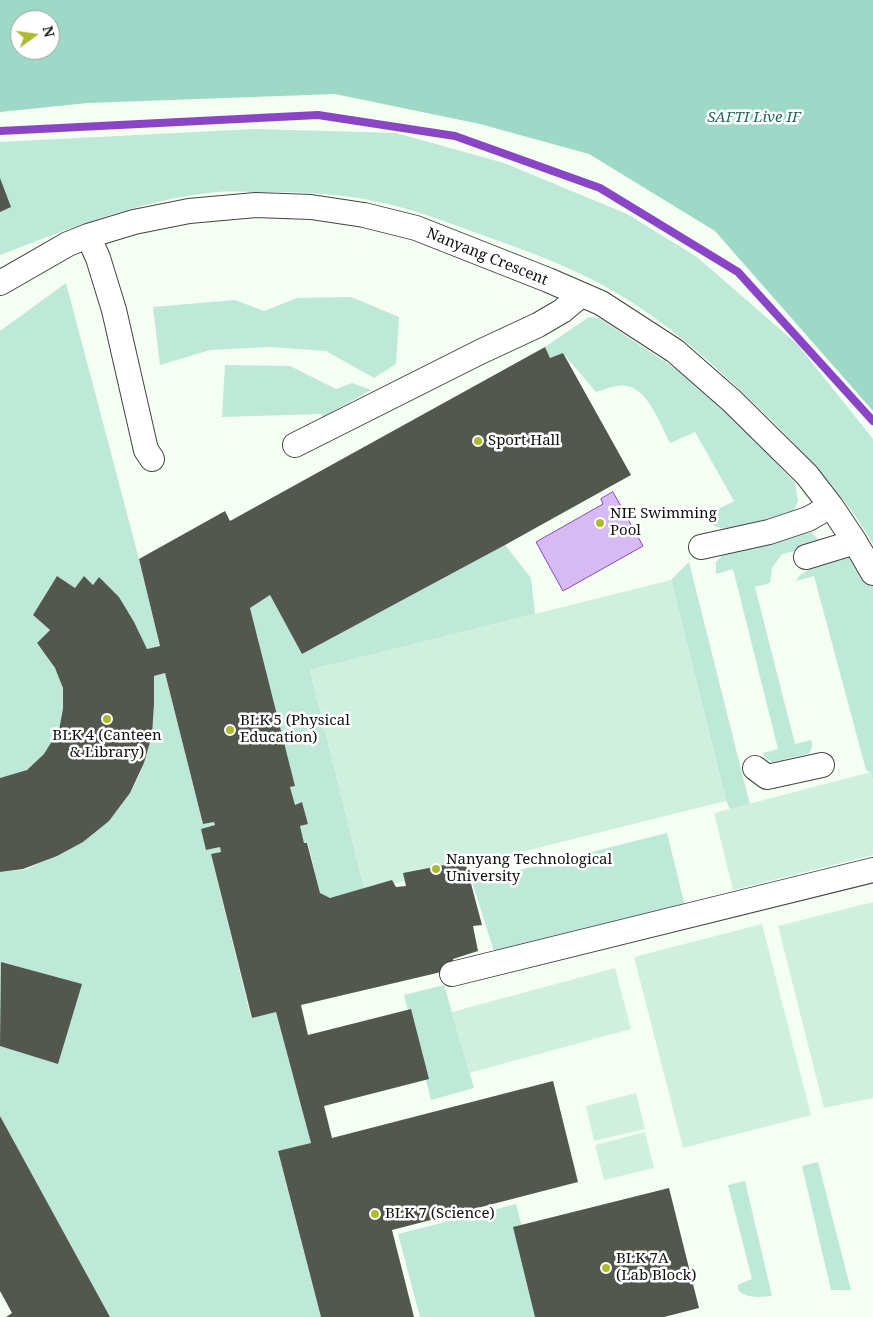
<!DOCTYPE html>
<style>
body{margin:0}
#map{position:relative;width:873px;height:1317px;overflow:hidden;background:#f4fef3;font-family:"Noto Serif",serif}
canvas{display:block}
.north{position:absolute;left:10px;top:10px;width:50px;height:50px;box-sizing:border-box;background:#fff;border:1px solid #9f9f9f;border-radius:50%;rotate:76deg;font-size:14px;font-weight:700;line-height:20px;text-align:center;color:#101010}
.north::after{content:'';display:block;margin:auto;width:18px;height:22px;background:#adba2e;clip-path:polygon(50% 0,100% 100%,50% 72%,0 100%)}
</style>
<div id="map">
<canvas width="873" height="1317"></canvas>
<div class="north">N</div>
</div>
<script>
const g = document.querySelector('canvas').getContext('2d');
g.lineJoin = 'round';
function fillPath(path, color) {
  g.fillStyle = color;
  g.fill(path, 'evenodd');
}
function strokePath(path, color, width, dash) {
  g.strokeStyle = color;
  g.lineWidth = width;
  g.lineCap = dash ? 'butt' : 'round';
  g.setLineDash(dash || []);
  g.stroke(path);
}
function label(font, color, halo, rows, align = 'center') {
  g.font = font + ' "Noto Serif",serif';
  g.lineWidth = 5;
  g.setLineDash([]);
  g.textBaseline = 'middle';
  g.strokeStyle = halo;
  g.fillStyle = color;
  for (const [text, x, y, turn = 0] of rows) {
    g.save();
    g.translate(x, y);
    g.rotate((+turn || 0) * Math.PI / 180);
    g.textAlign = isNaN(turn) ? turn : align;
    if (halo) g.strokeText(text, 0, 0);
    g.fillText(text, 0, 0);
    g.restore();
  }
}
fillPath(new Path2D(`
 M255,129L396,133L504,163L627,214L697,257L797,344L873,439V544C846,497 809,458 771,420C726,376 681,333 628,300C588,274 543,257 499,241C458,227 417,209 374,201C336,193 297,192 258,192C245,192 231,191 218,192C142,199 71,228 0,255V142Z
 M66,283L139,559L160,646L147,649L119,597L99,577L93,585L84,576L75,588L57,576L33,615L50,630L37,644C47,657 58,670 62,686C70,715 52,756 26,770C18,774 8,776 0,778V331Z
 M351,297L399,317L396,364L374,378L326,351L270,347L210,350L160,365L153,307L235,300L264,311L297,298Z
 M589,317L599,318L685,375L734,418L795,483L798,501L794,511L727,530L714,526L707,515L734,501L695,432L670,443C661,426 648,389 627,386C617,384 606,389 596,392L563,353L550,358L545,347Z
 M225,365L290,366L336,389L352,383L371,390L323,417L321,414L222,417Z
 M811,532L823,544L782,554L772,568L770,583L755,587L795,744L811,740C813,745 812,750 808,754L772,762L765,758L763,753L778,749L733,569L716,574V562L723,555Z
 M855,542L873,573V781L871,773L866,770L814,576L796,581L800,575Z
 M505,545L531,578L535,614L310,670L365,891L330,898L320,893L308,843H304L300,826L308,824L302,802L295,805L290,787L295,786L250,608L270,595L302,654Z
 M689,562L749,801L750,804L730,809L726,801L671,580Z
 M165,673L203,824L214,822L215,825L206,850L220,847L221,852L211,855L251,1018L276,1012L311,1143L278,1152L321,1317H110L0,1116V872C7,871 16,871 23,870C30,868 37,864 44,861C89,843 128,810 144,763C154,735 154,706 154,676Z
 M667,833L685,906L494,951L472,882Z
 M444,985L474,1088L431,1100L404,995Z
 M818,1162L851,1290H831L802,1166Z
 M745,1181L772,1296C760,1297 747,1299 738,1290V1285L752,1279L728,1185Z
 M516,1204L545,1317H420L398,1234Z`), '#bee8d8');
fillPath(new Path2D(`
 M0,0H873V411L715,231L589,154L480,124L335,94L88,103L0,112ZM20,20H50V50H20Z`), '#9ed8c6');
fillPath(new Path2D(`
 M671,580L726,801L365,891L310,670Z
 M871,772L873,781V855L733,890L714,813Z
 M873,902V1098L824,1108L778,926Z
 M762,924L811,1115L683,1148L634,957Z
 M615,968L631,1029L469,1073L452,1012Z
 M636,1093L645,1129L594,1141L586,1106Z
 M645,1132L654,1168L604,1180L595,1145Z`), '#cff0df');
const water = new Path2D(`
 M613,492L643,546L563,591L536,542L603,504L601,499Z`);
fillPath(water, '#d7baf3');
strokePath(water, '#8a45c7', 1);
strokePath(new Path2D(`
 M0,131L318,115L455,136L600,188L738,272L873,421`), '#8a45c7', 8);
fillPath(new Path2D(`
 M0,178L11,207L0,212Z
 M545,347L550,358L563,353L631,475L505,545L302,654L270,595L250,608L295,786L290,787L295,805L302,802L308,824L300,826L304,843H307L320,893L330,898L392,880L396,887L406,886L403,873L465,861L482,925L473,926L478,951L453,959L454,969L301,1005L308,1035L411,1009L429,1079L324,1106L332,1138L553,1081L578,1182L392,1230L414,1317H321L278,1151L311,1143L276,1012L252,1018L211,854L221,852L220,847L206,850L201,829L215,825L214,822L203,824L165,673L154,676V704L152,735L144,763L130,793L109,821L83,842L57,856L23,869L0,872V778L27,770L44,754L59,730L63,709V688L55,668L37,643L50,630L33,615L57,576L75,588L84,576L93,585L99,577L119,597L134,622L147,649L160,646L139,559L225,511L230,521Z
 M1,962L82,984L58,1064L0,1046Z
 M0,1116L110,1317H6L12,1313L0,1291Z
 M669,1188L699,1308L664,1317H535L513,1227Z`), '#52584d');
const minor = new Path2D(`
 M88,236L98,258L114,310L146,450L152,459
 M0,283L68,244L88,236L134,222L189,211L256,205L311,207L364,215L416,228L548,280L601,303L675,351L732,401L807,475L831,506L855,542L873,573
 M295,445L480,352L538,325L562,311L581,295
 M701,547L769,532L808,519L831,506
 M806,557L855,542
 M755,768L767,777L822,765
 M452,974L873,870`);
strokePath(minor, '#434343', 26);
strokePath(minor, '#fff', 24);
for (const [x, y, r, color] of [
 [478,441,5,"#adba2e"],
 [600,523,5,"#adba2e"],
 [107,719,5,"#adba2e"],
 [230,730,5,"#adba2e"],
 [436,869,5,"#adba2e"],
 [375,1214,5,"#adba2e"],
 [606,1268,5,"#adba2e"]
]) {
  const dot = new Path2D();
  dot.arc(x, y, r, 0, 2 * Math.PI);
  g.fillStyle = color;
  g.fill(dot);
  strokePath(dot, '#fff', 2);
}
label('italic 15px', '#226560', '#fff', [
 ["SAFTI Live IF",754,118]
]);
label('15px', '#101010', '#fff', [
 ["Nanyang Crescent",487,257,22]
]);
label('15px', '#101010', '#fff', [
 ["Sport Hall",488,441],
 ["NIE Swimming",610,514],
 ["Pool",610,531],
 ["BLK 5 (Physical",240,721],
 ["Education)",240,738],
 ["BLK 4 (Canteen",107,736,"center"],
 ["& Library)",107,753,"center"],
 ["Nanyang Technological",446,860],
 ["University",446,877],
 ["BLK 7 (Science)",385,1214],
 ["BLK 7A",616,1259],
 ["(Lab Block)",616,1276]
], 'left');
</script>
